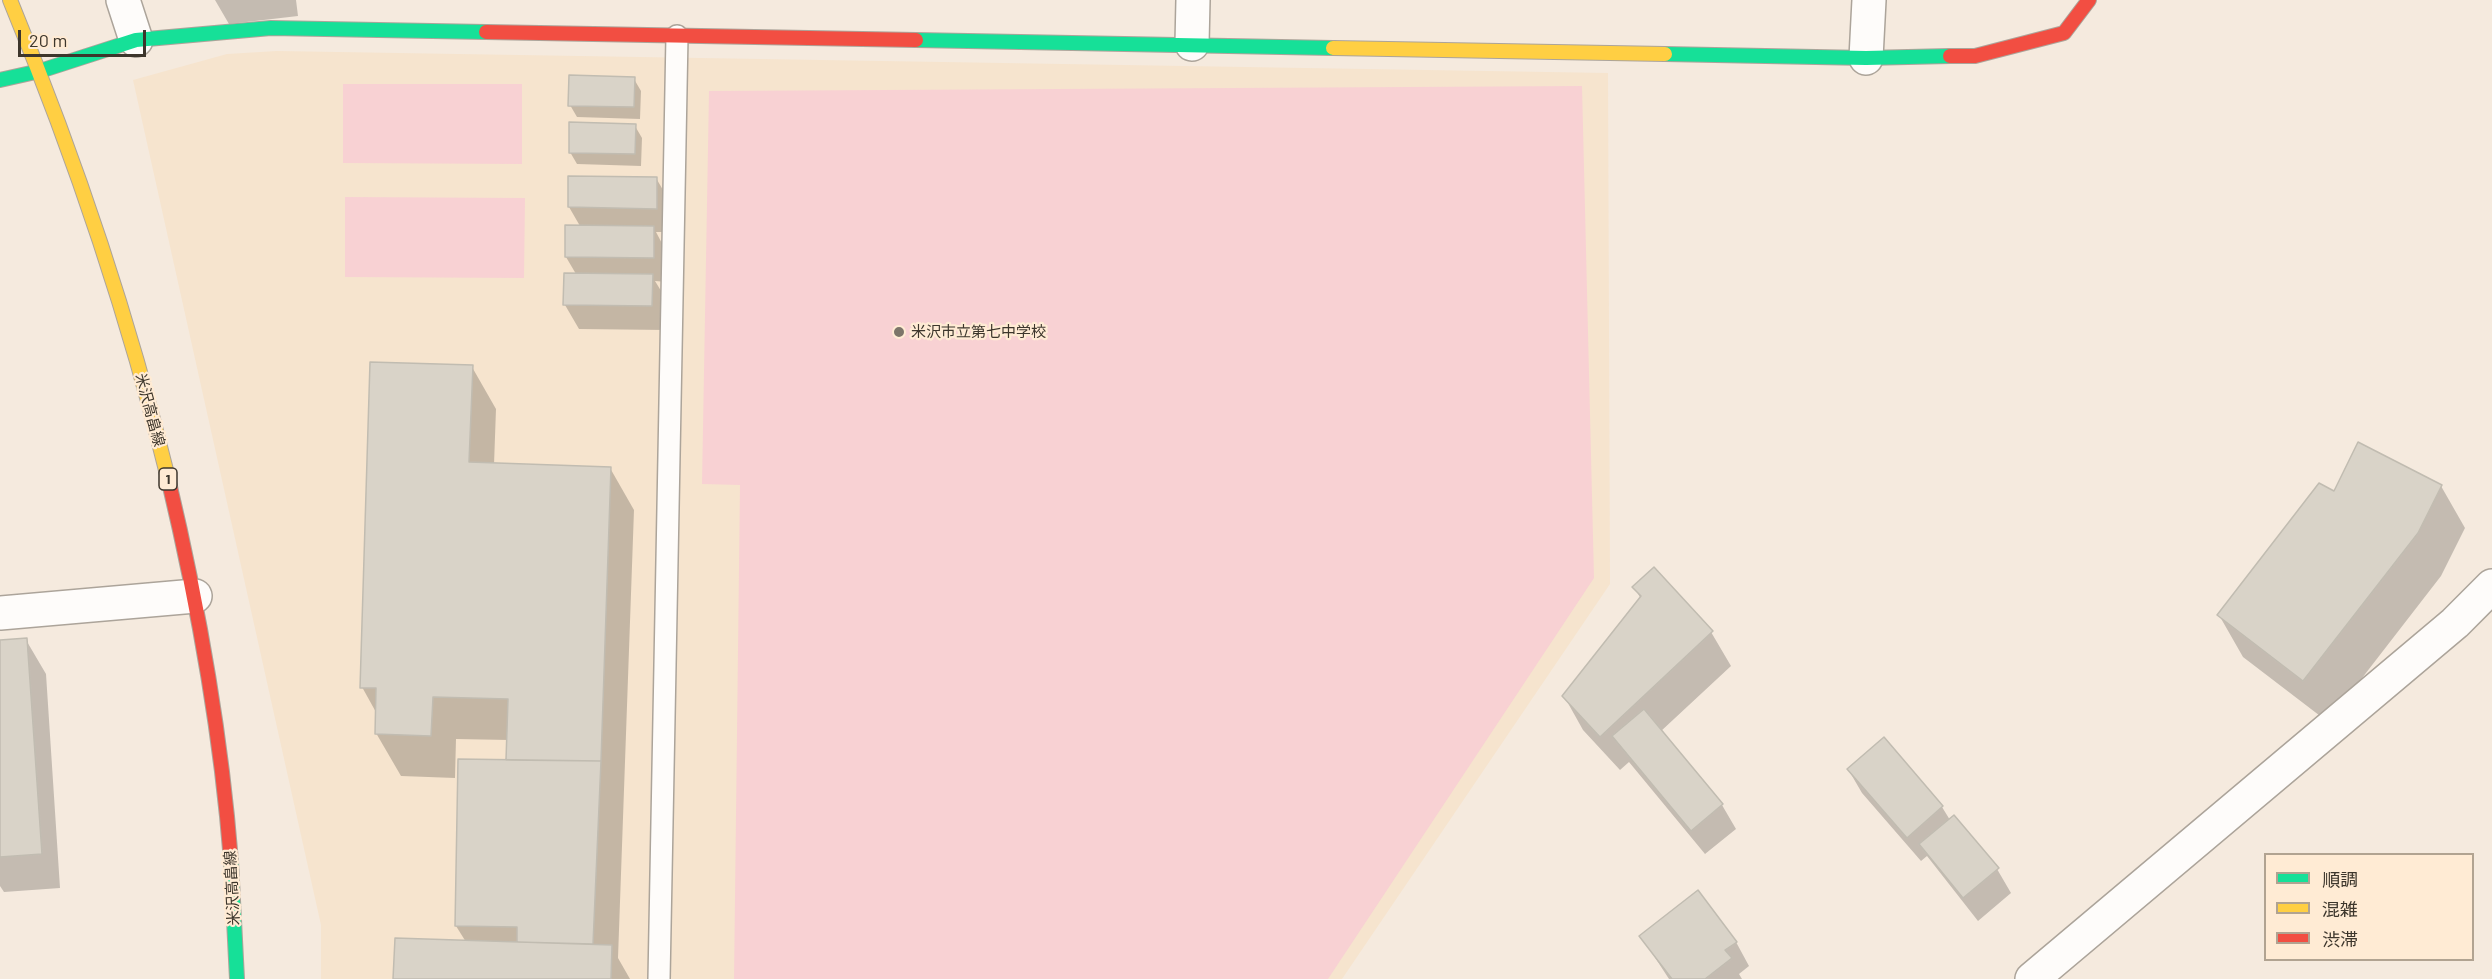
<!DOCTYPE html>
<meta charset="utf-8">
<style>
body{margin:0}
#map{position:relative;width:2492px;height:979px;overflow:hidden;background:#f5eade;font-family:Barlow,"Noto Sans JP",sans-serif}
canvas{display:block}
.legend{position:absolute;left:2264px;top:853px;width:210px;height:108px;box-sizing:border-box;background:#ffebd4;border:2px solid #b1a391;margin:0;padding:8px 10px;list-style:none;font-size:18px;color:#3d362c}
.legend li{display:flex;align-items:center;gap:12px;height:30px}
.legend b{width:30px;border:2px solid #b1a391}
.scale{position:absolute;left:18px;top:30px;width:128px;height:27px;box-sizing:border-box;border:3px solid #3d362c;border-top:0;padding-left:8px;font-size:18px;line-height:21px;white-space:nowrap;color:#3d362c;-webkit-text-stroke:4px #ffebd4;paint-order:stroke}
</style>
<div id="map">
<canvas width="2492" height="979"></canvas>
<ul class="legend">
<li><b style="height:8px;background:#16e098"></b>順調</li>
<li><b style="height:8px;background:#ffcf43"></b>混雑</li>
<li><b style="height:8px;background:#f24e42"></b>渋滞</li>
</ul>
<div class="scale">20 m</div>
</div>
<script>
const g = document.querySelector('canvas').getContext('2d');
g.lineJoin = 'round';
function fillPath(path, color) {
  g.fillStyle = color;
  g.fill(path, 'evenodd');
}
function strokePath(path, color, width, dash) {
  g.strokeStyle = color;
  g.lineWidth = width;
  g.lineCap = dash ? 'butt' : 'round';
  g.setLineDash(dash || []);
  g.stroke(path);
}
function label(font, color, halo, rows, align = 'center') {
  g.font = font + ' Barlow,"Noto Sans JP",sans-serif';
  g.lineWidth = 4.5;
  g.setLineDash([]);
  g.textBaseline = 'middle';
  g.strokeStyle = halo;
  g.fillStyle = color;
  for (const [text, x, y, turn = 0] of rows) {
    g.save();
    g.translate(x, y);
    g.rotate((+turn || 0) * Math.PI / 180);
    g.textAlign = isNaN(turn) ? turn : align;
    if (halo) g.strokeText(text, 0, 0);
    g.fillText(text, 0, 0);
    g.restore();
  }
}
fillPath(new Path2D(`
 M277,51L1608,73L1610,584L1342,979H321V925L133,80L227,54Z`), '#f6e4ce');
fillPath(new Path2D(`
 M343,84H522V164L343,163Z
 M1582,86L1594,578L1328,979H734L740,485L702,484L709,91Z
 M345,197L525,198L524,278L345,277Z`), '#f8d1d3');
fillPath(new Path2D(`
 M215,0H296L298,16L229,24Z
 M634,79L641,91L640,119L577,117L570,105Z
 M635,126L642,138L641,166L577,164L570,152Z
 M656,178L670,202V232H656L666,251L667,282L655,281L666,299L665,330L579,329L565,305L576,274L566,257L580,226L569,207Z
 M472,367L496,409L494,465L610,468L634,510L618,958L630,979H395L466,942L456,926L507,762L508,740L456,739L455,778L401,776L376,733L377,714L362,687Z
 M2441,486L2465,528L2441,576L2328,722L2243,657L2219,615L2334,493Z
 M1634,587L1711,632L1731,666L1660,732L1722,805L1736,829L1705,854L1629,762L1620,770L1583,730L1564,696L1641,599Z
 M26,640L46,674L60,888L4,892L0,886V641Z
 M1848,769L1942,807L1950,820L1997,869L2011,893L1978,921L1927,856L1921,861L1862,793Z
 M1641,936L1736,942L1749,966L1739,974L1742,979H1669Z`), '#0003');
const building = new Path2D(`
 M569,75L635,77L634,107L568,106Z
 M569,122L636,124L635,154L569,153Z
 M568,176L657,177V209L568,207Z
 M565,225L654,226V258L565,257Z
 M564,273L653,274L652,306L563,305Z
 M370,362L473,365L469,462L611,467L601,761L506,760L508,699L433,697L431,736L375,734L376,688H360Z
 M2358,442L2442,485L2418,533L2303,681L2217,615L2319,483L2334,491Z
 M1654,567L1713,631L1600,737L1562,696L1641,596L1632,587Z
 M27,638L42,854L0,857V640Z
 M1644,709L1723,804L1691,831L1612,736Z
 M1884,737L1943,806L1907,838L1847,769Z
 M458,759L601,761L593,944L517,942V927L455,926Z
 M1954,815L1999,868L1963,898L1919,844Z
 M1698,890L1737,942L1725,950L1732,958L1705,979H1672L1639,936Z
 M395,938L612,945L611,979H393Z`);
fillPath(building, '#d9d3c8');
strokePath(building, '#c1bcb1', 1.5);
const lane = new Path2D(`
 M659,979L677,36`);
const street = new Path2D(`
 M123,0L136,40
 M1192,44L1193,0
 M1866,58L1869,0
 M0,613L195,596
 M2032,979L2455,623L2492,586`);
const fast = new Path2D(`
 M916,40L1333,48
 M1665,54L1866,58L1950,56
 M0,80L40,71L136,40L271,28L486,32
 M231,861L237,979`);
const slow = new Path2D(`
 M10,0C74,155 128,314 168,478
 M1333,48L1665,54`);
const jam = new Path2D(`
 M486,32L916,40
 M1950,56H1975L2064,33L2089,0
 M168,478C198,604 221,732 231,861`);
strokePath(lane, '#aca49a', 24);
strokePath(street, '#aca49a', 36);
strokePath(fast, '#aca49a', 16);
strokePath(slow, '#aca49a', 16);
strokePath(jam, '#aca49a', 16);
strokePath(lane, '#fefcfa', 21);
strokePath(street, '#fefcfa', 33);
strokePath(fast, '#16e098', 14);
strokePath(slow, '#ffcf43', 14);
strokePath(jam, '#f24e42', 14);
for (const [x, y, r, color] of [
 [899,332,6,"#7d756a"]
]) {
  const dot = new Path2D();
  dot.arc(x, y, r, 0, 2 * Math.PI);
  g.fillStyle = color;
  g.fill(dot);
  strokePath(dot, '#ffebd4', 2);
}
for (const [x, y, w] of [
 [168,479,18]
]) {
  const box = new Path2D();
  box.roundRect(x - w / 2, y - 11, w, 22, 4.5);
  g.fillStyle = '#ffebd4';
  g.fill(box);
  strokePath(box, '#3d362c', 1.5);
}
label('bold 14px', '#3d362c', null, [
 ["1",168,479]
]);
label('15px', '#3d362c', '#ffebd4', [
 ["米沢市立第七中学校",911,332]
], 'left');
label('15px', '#3d362c', '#ffebd4', [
 ["米沢高畠線",150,410,75],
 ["米沢高畠線",232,888,-93]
]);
</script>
